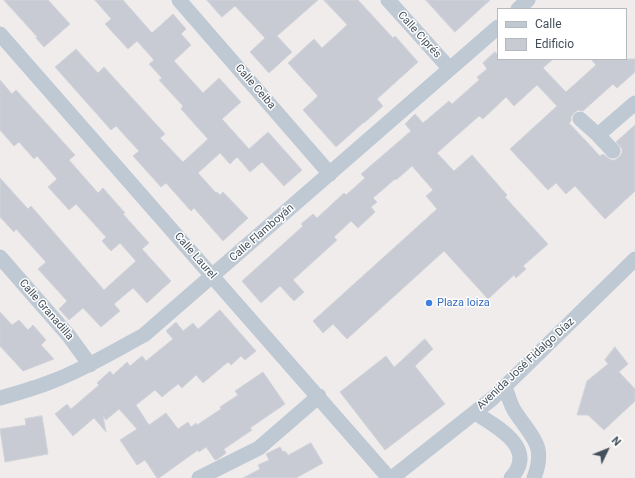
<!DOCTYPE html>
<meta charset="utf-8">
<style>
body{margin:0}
#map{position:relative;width:635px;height:478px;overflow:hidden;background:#f0ecec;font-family:Roboto,sans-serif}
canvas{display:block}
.legend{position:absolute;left:497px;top:8px;width:130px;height:52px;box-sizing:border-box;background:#fff;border:1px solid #b4b9be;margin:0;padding:5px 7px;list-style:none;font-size:12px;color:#43505c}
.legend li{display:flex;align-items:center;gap:8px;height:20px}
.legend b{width:20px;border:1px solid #b4b9be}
.north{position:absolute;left:587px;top:430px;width:40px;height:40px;-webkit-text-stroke:3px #fff;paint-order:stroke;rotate:47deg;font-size:11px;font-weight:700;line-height:16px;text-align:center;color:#43505c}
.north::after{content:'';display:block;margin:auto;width:14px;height:18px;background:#43505c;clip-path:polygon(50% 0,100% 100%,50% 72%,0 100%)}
</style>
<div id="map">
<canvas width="635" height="478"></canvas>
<ul class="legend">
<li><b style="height:5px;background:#bec9d4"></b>Calle</li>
<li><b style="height:11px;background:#c8cbd3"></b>Edificio</li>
</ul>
<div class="north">N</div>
</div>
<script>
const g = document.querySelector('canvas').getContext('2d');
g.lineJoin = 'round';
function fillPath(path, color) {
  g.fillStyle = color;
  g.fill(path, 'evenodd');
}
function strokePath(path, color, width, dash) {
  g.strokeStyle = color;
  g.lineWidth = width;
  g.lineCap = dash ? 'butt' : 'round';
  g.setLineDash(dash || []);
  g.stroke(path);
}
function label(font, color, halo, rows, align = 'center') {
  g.font = font + ' Roboto,sans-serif';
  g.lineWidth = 3;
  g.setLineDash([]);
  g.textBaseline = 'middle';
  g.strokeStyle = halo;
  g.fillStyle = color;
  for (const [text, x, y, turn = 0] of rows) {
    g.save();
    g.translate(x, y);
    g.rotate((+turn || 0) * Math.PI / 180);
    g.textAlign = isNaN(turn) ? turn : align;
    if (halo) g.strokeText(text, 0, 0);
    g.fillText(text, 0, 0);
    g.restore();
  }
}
const building = new Path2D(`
 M4,0H48L70,24L44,47L36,38L37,37Z
 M95,0H123L152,33L173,14L186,29L181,34L191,45L174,61L203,93L219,78L241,102L222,119L249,149L268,132L302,170L284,186L262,162L250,172L237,157L230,164L220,153L198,173L216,193L217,192L220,195L223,192L248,218L223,241L194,208L191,211L166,183L161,187L133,156L139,151L116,126L111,130L55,67L76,49L98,73L104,67L165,134L160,138L183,162L208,139L181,109L183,106L159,80L162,78L149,64L154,60L137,41L128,49L105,24L111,19Z
 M207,0H318L277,36L292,52L269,73L250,52L265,38L235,6L222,17Z
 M324,0H358L393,38L395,36L418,62L377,99L383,106L364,123V122L336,147L303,110L318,96L288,63L314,39L322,48L347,25Z
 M426,0H490L455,32Z
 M495,52L498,55V59H553L543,68L566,92L596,65L591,59H635V72L617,88L613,84L583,111L578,110L574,113L571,117V121L569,123L600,156L603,154L611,160H615L619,157L622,153V149L616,142L635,125V191L605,219L575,186L566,194L556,183L548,190L510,149L557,106L537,85L514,106L506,97L483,119L479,116L437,153L454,171L472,155L507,195L505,197L548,244L523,266L526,269L516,278L514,275L488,299L444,251L347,339L333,324L323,333L313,321L437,209L426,196L433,190L412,166L396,180L395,179L373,198L377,202L371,207L375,212L358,228L351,221L334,237L337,240L293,280L304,292L294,301L280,286L261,303L242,281L303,226L301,224L313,214L317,218L344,193L346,195L365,178L361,174L411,131L405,124L415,114L423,123L449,101L452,104L479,80L477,77L487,69L483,63Z
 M0,80L12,94L16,90L75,155L69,160L98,193L103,188L125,213L123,214L149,243L142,249L171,281L147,303L133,288L114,304L120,311L101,327L83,308L69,320L59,309L67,301L38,269L46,262L16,229L14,232L0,217V178L28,209L31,206L104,290L136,261L120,243L111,251L102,241L106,237L76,204L69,210L48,187L57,179L37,156L34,159L19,142L14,146L0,130Z
 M220,310L256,351L245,360L241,356L231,365L228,362L203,383L196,375L182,388L178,384L162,397L155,390L136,405L149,425L166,413L178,429L188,422L191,427L196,423L197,425L221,409L220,407L238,395L235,391L263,372L285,404L250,428L252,430L224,449L226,453L218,459L215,460L206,447L199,452L198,450L159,478H157L145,460L137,465L120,440L137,429L119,409L106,420L103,416L106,432L94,418L73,436L55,414L67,404L71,409L99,385L97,383L110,371L113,375L127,362L130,366L142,356L146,361L173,339L166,331L176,322L183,331L193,323L198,329Z
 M0,312L12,325L19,320L28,330L33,325L46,340L41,345L54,359L23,371L0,346Z
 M425,339L433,349L415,366L445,404L385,450L340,392L386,356L394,367Z
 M615,347L628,364L619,372L635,389V401L604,430L588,415H577L587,381L608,364L605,360Z
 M42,416L48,454L5,462L0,429L26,425L25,419Z
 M311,443L323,463L296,478H243L260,469L258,465L269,460L266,454L280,447L283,452L285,451L288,455Z`);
fillPath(building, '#c8cbd3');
strokePath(building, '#d0d3d9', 1);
strokePath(new Path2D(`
 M179,0L330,174
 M388,0L450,69
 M518,9L528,0
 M0,34L389,478
 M580,119L598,135L613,151
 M598,135L635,103
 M0,257L69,336L90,365
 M505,387C508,395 510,403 514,410C531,437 547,444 534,478
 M0,398C18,393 36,388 53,381C85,369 114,351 144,335L498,27
 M475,413C497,427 538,448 511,478
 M199,478L259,448L319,396
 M392,478L493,398L635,259`), '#bec9d4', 15);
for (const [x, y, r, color] of [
 [429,303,4,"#3f7fe0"]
]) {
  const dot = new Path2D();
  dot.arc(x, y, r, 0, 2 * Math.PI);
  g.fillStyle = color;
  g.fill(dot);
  strokePath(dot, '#fff', 1.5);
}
label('11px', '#43505c', '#fff', [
 ["Calle Ciprés",419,35,48],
 ["Calle Ceiba",255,87,49],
 ["Calle Flamboyán",262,233,-41],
 ["Calle Laurel",195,256,49],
 ["Calle Granadilla",46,310,49],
 ["Avenida José Fidalgo Díaz",526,364,-43]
]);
label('11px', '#366cbe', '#fff', [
 ["Plaza loiza",437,303]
], 'left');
</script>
